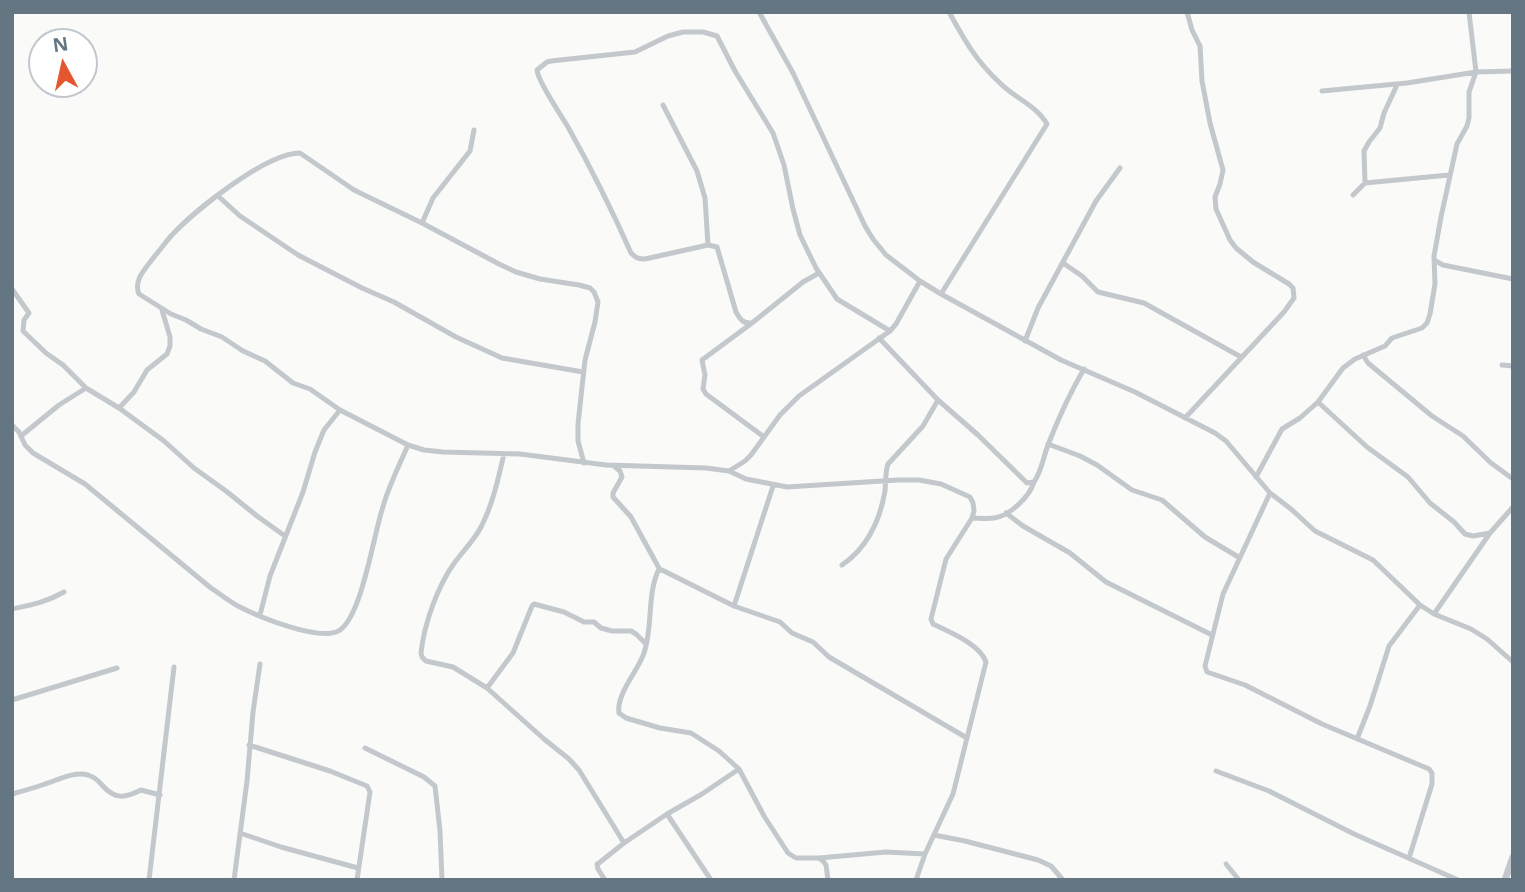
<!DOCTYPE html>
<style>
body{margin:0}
#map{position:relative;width:1525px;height:892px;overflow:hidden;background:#fafaf8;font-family:"Noto Sans",sans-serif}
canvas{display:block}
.frame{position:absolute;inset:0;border:14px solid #657683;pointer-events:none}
.north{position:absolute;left:28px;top:28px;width:70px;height:70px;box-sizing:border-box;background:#fff;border:2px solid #c1c8cd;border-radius:50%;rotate:352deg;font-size:19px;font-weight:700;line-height:28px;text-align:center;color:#657683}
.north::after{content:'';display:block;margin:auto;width:24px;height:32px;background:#e4572e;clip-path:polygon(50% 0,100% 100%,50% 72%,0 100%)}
</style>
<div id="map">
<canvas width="1525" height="892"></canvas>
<div class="frame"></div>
<div class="north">N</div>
</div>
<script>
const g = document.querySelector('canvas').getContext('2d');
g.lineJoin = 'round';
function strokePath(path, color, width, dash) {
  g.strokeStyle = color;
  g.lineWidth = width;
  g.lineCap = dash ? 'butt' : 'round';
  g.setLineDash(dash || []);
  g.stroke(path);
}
strokePath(new Path2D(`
 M759,12L793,73L865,226L873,239L886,255L920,281L941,294L1061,360L1135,392L1215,433L1226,441L1270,493L1291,509L1315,531L1373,560L1420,605L1434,614L1471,629L1487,639L1513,662
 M1322,91L1407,83L1476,72L1513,71
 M663,105L697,171L705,198L708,245L717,247L736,312C740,319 743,324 752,323L803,282L819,273
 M1365,183L1364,151L1369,142L1380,128L1384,113L1397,85
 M1353,195L1365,183L1449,175
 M218,196L240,216L298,255L362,288L394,302L456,337L502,358L583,372
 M422,223L433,198L470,151L474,130
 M708,245L645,259C638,259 636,258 631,253C612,210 591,168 568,127C561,115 538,82 537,70L547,62L551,61L635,52L668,36L683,32H703L717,36L735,71L773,133L784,165L793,209L800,235L816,268L837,299L890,331
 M1434,260L1443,265L1513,279
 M1063,263L1082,276L1098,292L1144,303L1241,357
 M12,289L29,313L24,320L23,331L46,353L63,365L86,388L119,408L164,441L194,468L226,491L257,516L285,536
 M941,294L1047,124C1037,106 1015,98 1001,84C976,61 965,41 949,12
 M752,323L702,360L705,375L703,389L706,394L764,437
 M879,338L938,400L978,435L1027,483L1034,482C1042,470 1043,458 1048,445C1058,419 1070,393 1084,369
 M1025,341L1038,308L1096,201L1120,168
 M1363,355L1368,363L1432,416L1463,436L1491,463L1513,479
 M1502,365L1513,366
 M1318,402L1367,447L1408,477L1430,503L1454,522L1465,534L1473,536L1490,533
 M119,408L134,392L147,370L167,354L170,346V337L162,310
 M1185,418L1284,312L1294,298L1293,288L1289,284L1253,262L1236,248L1230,240L1216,209L1215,197L1220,184L1223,170L1210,123L1202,81L1200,46L1192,30L1187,12
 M12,425L19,432L25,445L33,453L85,484L211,588C220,594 229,601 238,606C257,616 321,643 340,630C362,614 373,538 382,510C388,487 399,466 408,445
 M21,436L59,405L86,388
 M1048,444L1080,456L1097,465L1132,490L1162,500L1205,537L1240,558
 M504,454C498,479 493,504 481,527C475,539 464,550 455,562C438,585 424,624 421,653L422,657L426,661L453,667L487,688L544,739L569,759L579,770L624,843
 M584,463L578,441V424L585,360L595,322L598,302L594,292L590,288L579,285L540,279L516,272L499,264L422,223L354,190L300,153C266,153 194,211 171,236C165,243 160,250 154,257C146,268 133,280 139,294L171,314L186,320L201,329L222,337L243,351L265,361L293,383L310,389L340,410L408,445L424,450L443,452L520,454L606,465L706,468L729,471L746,479L787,487L898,480H919L941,484L970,497L973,503L974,511L972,518L946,559L931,619L933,624C949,632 980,644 986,662L953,794L925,854L916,880
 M614,466L620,471L622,477L613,493V497L631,517L660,570
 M729,471L745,461L751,455L780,415L799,396L890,331L896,324L920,281
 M1256,477L1282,429L1300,418L1318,402L1343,368L1355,359L1385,346L1392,338L1422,328L1427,323L1430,314L1435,284L1434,256L1441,217L1457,144L1467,126L1469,118V92L1476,72L1469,12
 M1270,493L1223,594L1205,666L1207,672L1245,685L1322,724L1429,769L1432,773V784L1409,858
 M1006,513L1023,526L1070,553L1106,582L1212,635
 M972,518C979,518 987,519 994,518C1010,516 1030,496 1034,482
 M842,565C867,548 880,520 885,491C886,482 885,472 888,464L923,426L938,400
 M734,606L773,486
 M12,609C31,605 47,602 64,592
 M1434,614L1490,533L1513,507
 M260,615L270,576L303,492L315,452L324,430L340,410
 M487,688L513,653L532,606L534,604L564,612L584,622H594L601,628L612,631H631L636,634L646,644
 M12,700L117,668
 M1357,739L1370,706L1389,646L1420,605
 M249,745L330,771L367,786L370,792L357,880
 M365,748L424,777L435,786L440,831L442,880
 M1216,771L1269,791L1354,834L1458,880
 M12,794C23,791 34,788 45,784C58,780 74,771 88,775C94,777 98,780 102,785C115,800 125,798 141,790L160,795
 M667,814L711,880
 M240,833L281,847L358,868
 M934,835L965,841L1038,860L1051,866L1063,880
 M819,858L886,852L925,854
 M1226,864L1239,880
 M149,880L174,667
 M234,880L247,781L253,712L260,664
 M605,880L598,869L597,864L599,863L624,843L667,814L702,794L739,769
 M828,880L826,865L823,861L819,858H796L788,853L764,816L739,769L719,751L691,733L660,728L626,718L619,713C616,694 638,671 644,653C653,627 647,596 658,571L662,570L734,606L780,622L792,633L813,642L829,657L967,738`), '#c3c8cc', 5);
strokePath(new Path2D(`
 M1505,880L1513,857`), '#c3c8cc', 7);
</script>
